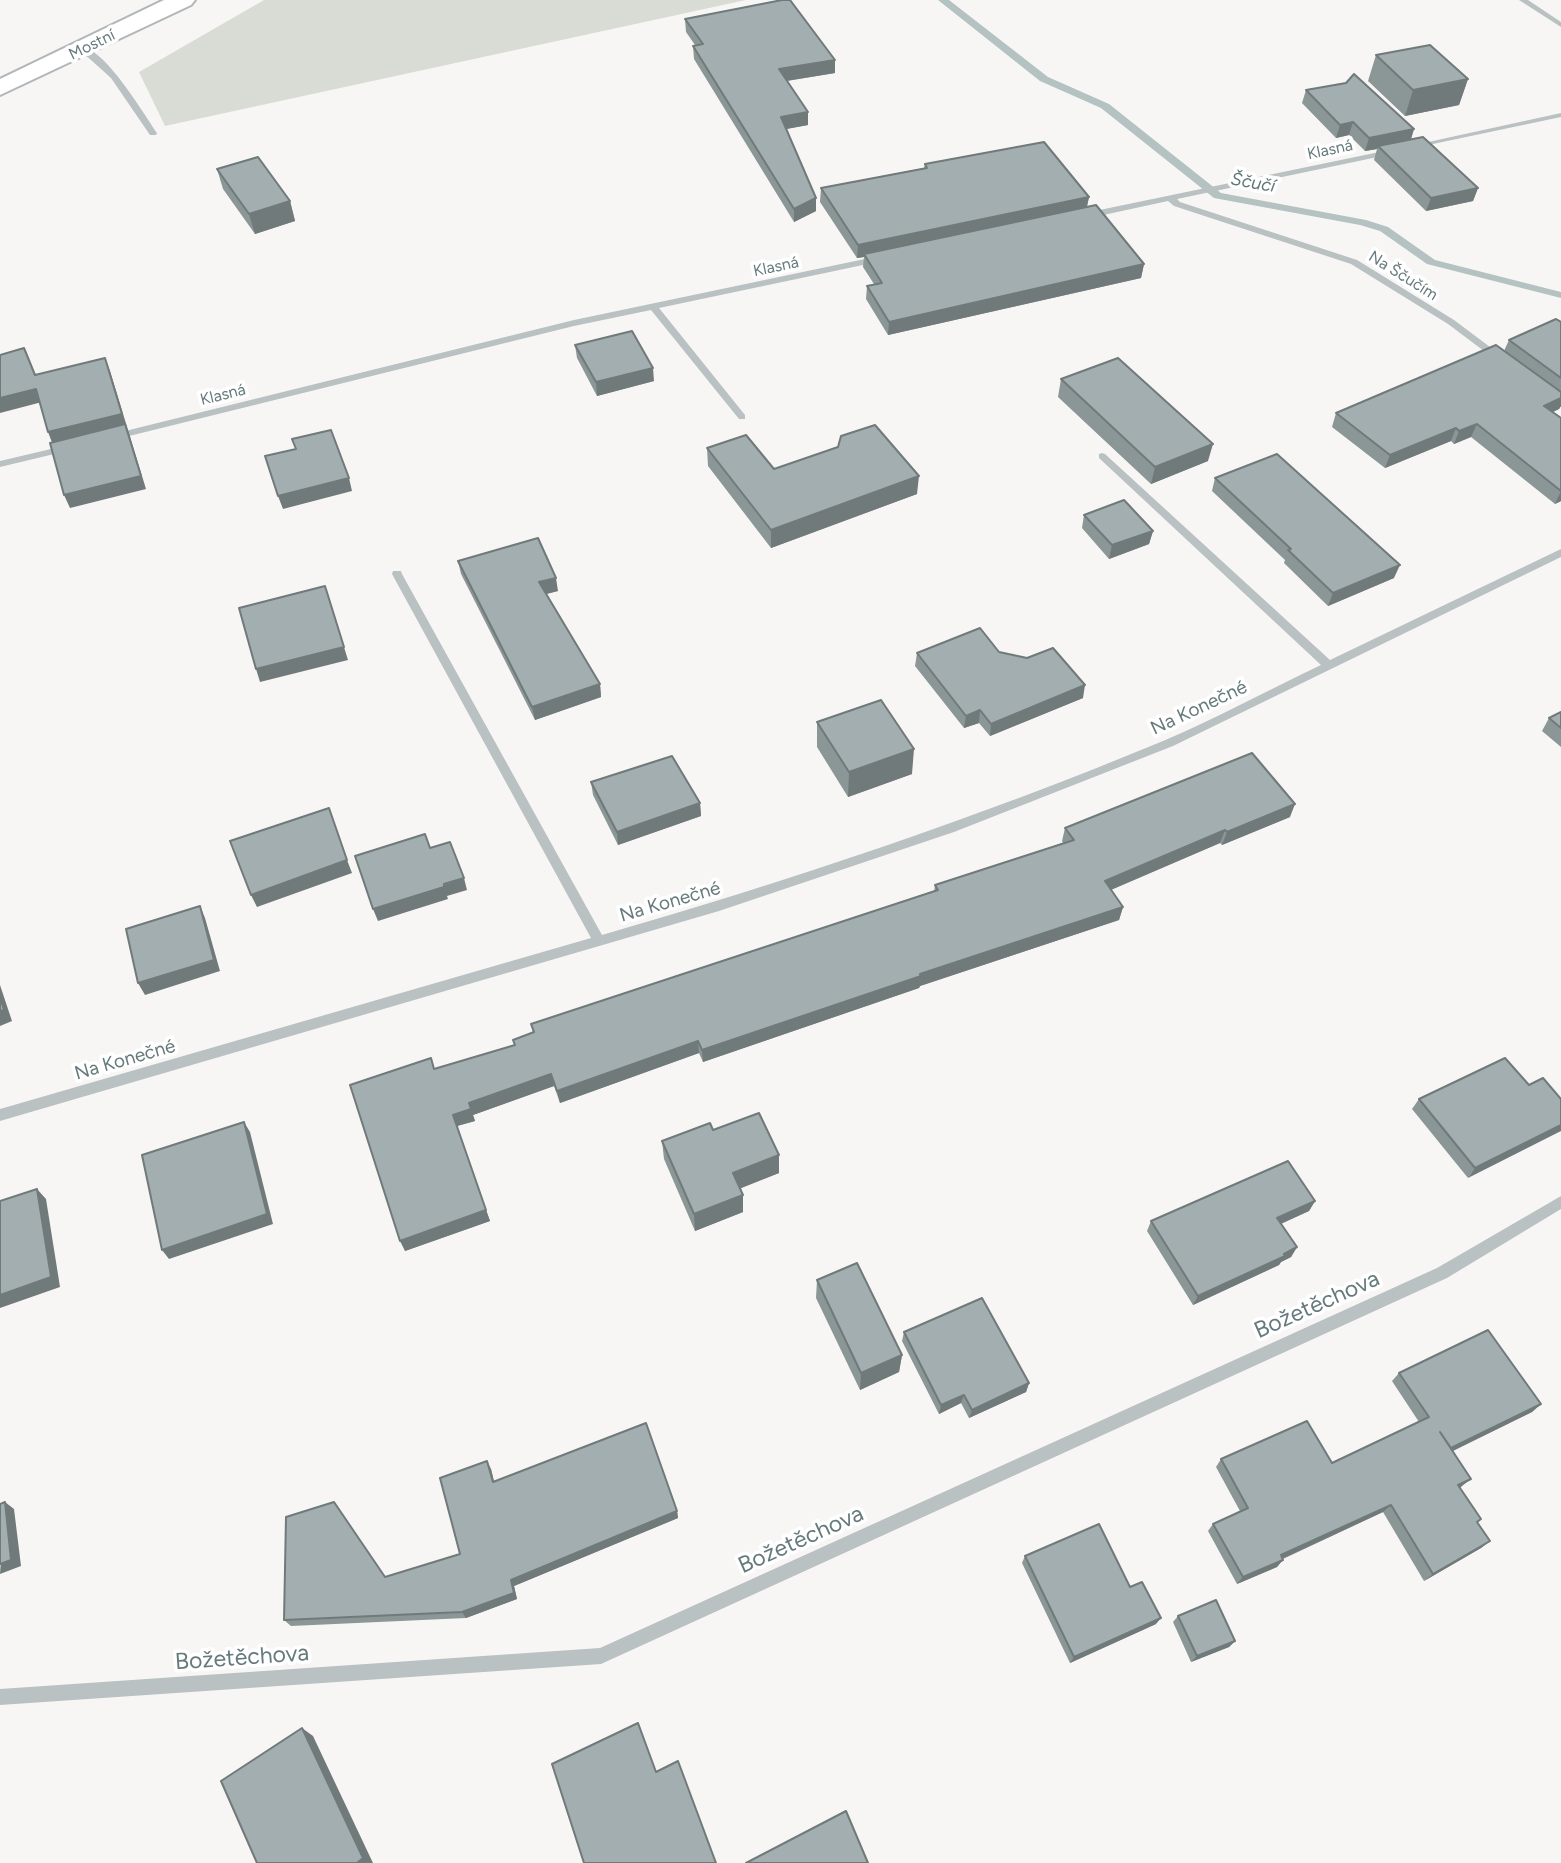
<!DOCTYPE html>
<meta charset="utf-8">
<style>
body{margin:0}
canvas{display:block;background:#f7f6f5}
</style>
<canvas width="1561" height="1863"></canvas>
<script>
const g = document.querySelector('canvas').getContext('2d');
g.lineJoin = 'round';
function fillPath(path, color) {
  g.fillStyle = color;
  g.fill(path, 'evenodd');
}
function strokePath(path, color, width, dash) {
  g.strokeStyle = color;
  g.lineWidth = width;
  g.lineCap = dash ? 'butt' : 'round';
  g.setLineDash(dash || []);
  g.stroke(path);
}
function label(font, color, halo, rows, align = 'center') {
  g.font = font + ' Figtree,sans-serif';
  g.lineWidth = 7;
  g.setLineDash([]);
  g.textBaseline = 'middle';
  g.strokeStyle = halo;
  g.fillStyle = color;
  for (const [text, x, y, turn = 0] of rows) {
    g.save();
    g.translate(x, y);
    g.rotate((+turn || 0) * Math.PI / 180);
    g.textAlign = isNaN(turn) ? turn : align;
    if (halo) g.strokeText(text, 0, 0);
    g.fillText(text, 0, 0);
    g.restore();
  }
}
fillPath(new Path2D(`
 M264,0H746L165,126L139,72Z`), '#d9dcd5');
fillPath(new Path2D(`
 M938,0H949L1048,77L1109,104L1221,193L1366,220L1388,227L1435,260L1561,292V298L1427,264L1380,231L1360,225L1214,198L1101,108L1040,81Z`), '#b4c2c1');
const major = new Path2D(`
 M164,0H195L191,5L0,95V79Z`);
strokePath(major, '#b1b7b8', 4);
fillPath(new Path2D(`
 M1519,0H1528L1561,22V27Z
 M81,47C104,47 144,114 157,133L156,135H150L111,78L81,51Z
 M1561,113V117L1414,148L1410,146Z
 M1389,150H1392V154L1177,199L1180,202L1357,260L1454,320L1502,356V360H1496L1448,324L1351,264L1174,206L1168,201L1085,219L1081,216L1085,213Z
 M879,256L883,259L882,261L659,308L745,415V419H739L651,310L574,326L113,440L108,437L113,434L574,320Z
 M68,445L71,446V450L0,467V461Z
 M1102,453L1105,454L1330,660L1561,549V557L1173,746L954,832L719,911L0,1121V1109L591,938L392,574L393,571H401L402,574L602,935C792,880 980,817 1163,741C1217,718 1268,690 1321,665L1099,458V454Z
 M1561,1196V1209L1447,1278L601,1664L0,1705V1689L600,1648L1437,1268Z`), '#bac1c2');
fillPath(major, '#fff');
fillPath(new Path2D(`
 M685,19L835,73L787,81L808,112V125L786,129L816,211L794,222L694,59L693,46L695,45L686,32Z
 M1376,55L1468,79L1459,105L1405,116L1368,81Z
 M1306,90L1414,129L1411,139L1478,188L1473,201L1426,211L1374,160L1377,149L1365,151L1349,135L1336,138L1302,103Z
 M925,164L1089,197L1087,207L1144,264L1141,278L888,335L866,299L867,286L874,284L863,267L864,257L857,258L820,202L821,188L924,168Z
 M217,169L290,201L295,221L255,234L223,189Z
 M1561,322V406L1559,409L1553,412L1561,418V501L1555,504L1471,437L1454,444L1451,441L1385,468L1332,427L1336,413L1504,351L1509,340Z
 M575,345L654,381L597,396L577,358Z
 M1061,379L1208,461L1151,484L1058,397Z
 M838,447L917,494L771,548L708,466L707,448L774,469Z
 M1215,478L1394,578L1328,606L1284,563L1285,560L1212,491Z
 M1084,515L1153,531L1149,544L1109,559L1082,528Z
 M458,561L558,591L546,594L600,684L601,697L535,720L461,574Z
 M999,652L1083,698L990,736L979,723L964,728L915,666L917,653Z
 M1561,712V747L1542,731L1549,718Z
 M817,722L912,774L848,797L817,747Z
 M591,782L700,803L701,816L618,845L593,795Z
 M1290,817L1222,845L1220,843L1111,890L1123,907L1119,920L920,986L919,988L703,1062L699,1053L560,1103L554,1086L473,1115L475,1121L457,1126L490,1221L405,1251L434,1069L514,1045L533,1033L531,1024L934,892L935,885L1063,843L1062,841L1065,828Z
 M1543,1078L1468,1178L1412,1109L1419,1099L1529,1085Z
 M713,1130L779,1155V1173L740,1188L743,1195V1212L695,1231L664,1159L662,1141Z
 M1315,1201L1309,1211L1281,1224L1297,1247L1291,1257L1281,1262L1279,1265L1193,1305L1147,1231L1151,1221Z
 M817,1280L902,1355L899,1372L860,1390L816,1298Z
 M904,1332L1029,1383L1026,1392L969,1418L961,1403L939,1414L902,1341Z
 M1399,1373L1541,1404L1532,1412L1453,1451L1462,1486L1460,1488L1477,1522L1490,1541L1481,1548L1424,1581L1383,1512L1283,1559L1277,1567L1237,1584L1208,1531L1213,1524L1240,1511L1216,1467L1221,1459L1332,1463L1419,1422L1392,1381Z
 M491,1469L494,1482L677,1511L678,1518L514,1586L517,1599L466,1618L291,1626L284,1620L385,1577L460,1554Z
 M1025,1556L1130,1587L1156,1624L1070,1663L1022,1563Z
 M1178,1616L1235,1641L1229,1647L1191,1662L1173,1622Z`), '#8b9696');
fillPath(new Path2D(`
 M835,60V73L779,82V69Z
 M1468,79L1459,105L1405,116L1413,90Z
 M808,112V125L781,130V117Z
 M1353,122L1349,135L1336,138L1340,125Z
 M1414,129L1410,142L1378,146L1377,149L1365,151L1369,138Z
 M1478,188L1473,201L1426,211L1431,198Z
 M1089,197L1086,210L864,254V257L857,258L858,245Z
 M816,198V211L794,222V209Z
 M290,201L295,221L255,234L249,214Z
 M1144,264L1141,278L888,335L889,322Z
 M105,358L110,371L146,489L70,508L64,495L53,445L48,432Z
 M653,368L654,381L597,396L596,382Z
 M36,389L42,402L0,413V398Z
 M1561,398V406L1559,409L1538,419L1544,406Z
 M1477,424L1471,437L1454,444L1459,431Z
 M1456,428L1451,441L1385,468L1390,455Z
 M1213,444L1208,461L1151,484L1155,467Z
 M919,476L917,494L771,548V530Z
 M349,478L352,491L283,509L278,496Z
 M1561,491V501L1555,504Z
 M1153,531L1149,544L1109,559L1112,545Z
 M1400,565L1394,578L1328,606L1333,593Z
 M556,578L558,591L542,595L539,582Z
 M344,647L348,660L260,682L256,669Z
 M600,684L601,697L535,720L532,707Z
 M1085,685L1083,698L990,736L991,724Z
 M980,710L979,723L964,728L966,716Z
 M914,749L912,774L848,797L849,772Z
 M700,803L701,816L618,845L617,832Z
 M1295,804L1290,817L1222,845L1227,832Z
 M1225,830L1220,843L1101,894L1105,881Z
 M347,860L352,873L257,907L251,895Z
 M464,878L467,890L447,896L448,899L378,921L373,909Z
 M200,906L205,918L220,971L145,995L138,983Z
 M1123,907L1119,920L920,986L919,988L703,1062L702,1050L920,974Z
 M0,985L12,1021L0,1026Z
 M698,1041L699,1053L560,1103L557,1091Z
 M551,1074L554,1086L473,1115L469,1103Z
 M471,1109L475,1121L457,1126L453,1115Z
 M244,1122L250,1132L273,1224L169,1259L162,1250Z
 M1561,1125V1131L1468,1178L1475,1168Z
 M779,1155V1173L734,1191L733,1173Z
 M37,1189L46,1199L60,1287L0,1308V1295Z
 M743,1195V1212L695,1231L694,1214Z
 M1315,1201L1309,1211L1271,1228L1277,1218Z
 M486,1210L490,1221L405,1251L400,1241Z
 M1297,1247L1291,1257L1281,1262L1279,1265L1193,1305L1198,1296Z
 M902,1355L899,1372L860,1390L861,1373Z
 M1029,1383L1026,1392L969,1418L972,1410Z
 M964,1395L961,1403L939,1414L941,1405Z
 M1541,1404L1532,1412L1442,1456L1451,1448Z
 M487,1461L491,1469L496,1490L493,1482Z
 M1471,1479L1462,1486L1450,1493L1458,1485Z
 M5,1502L14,1509L21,1566L0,1574Z
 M1391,1505L1383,1512L1275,1562L1281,1555Z
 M677,1511L678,1518L514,1586L517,1599L466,1618L462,1612L511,1580Z
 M1490,1541L1481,1548L1424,1581L1433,1574Z
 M1283,1560L1277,1567L1237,1584L1243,1577Z
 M1161,1618L1156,1624L1070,1663L1074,1657Z
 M1235,1641L1229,1647L1191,1662L1197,1656Z
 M302,1728L313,1736L373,1863H357Z`), '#717a7a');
const building = new Path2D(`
 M782,0H790L835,60L779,69L808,112L781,117L816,198L794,209L693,46L703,44L685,19Z
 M1430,45L1468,79L1413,90L1376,55Z
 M1354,74L1414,129L1369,138L1353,122L1340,125L1306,90L1346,83Z
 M1423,137L1478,188L1431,198L1378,146Z
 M1044,142L1089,197L858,245L821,188L927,168L925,164Z
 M258,157L290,201L249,214L217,169Z
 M1096,205L1144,264L889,322L867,286L882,283L864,254Z
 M1556,319L1561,322V378L1509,340Z
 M632,331L653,368L596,382L575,345Z
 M1496,345L1561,392V398L1544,406L1561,418V491L1477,424L1459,431L1456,428L1390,455L1336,413Z
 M24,348L35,375L105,358L122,414L48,432L36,389L0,398V355Z
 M1118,358L1213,444L1155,467L1061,379Z
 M125,424L141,476L64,495L50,443Z
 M875,425L919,476L771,530L707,448L746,435L774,469L838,447L841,436Z
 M331,430L349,478L278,496L265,456L296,449L292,439Z
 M1277,454L1400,565L1333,593L1288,550L1291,549L1215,478Z
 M1124,500L1153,531L1112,545L1084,515Z
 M538,538L556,578L539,582L600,684L532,707L458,561Z
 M325,586L344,647L256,669L239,608Z
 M980,628L999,652L1027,658L1053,648L1085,685L991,724L980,710L966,716L917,653Z
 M881,700L914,749L849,772L817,722Z
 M1561,712V728L1549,718Z
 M1252,753L1295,804L1227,832L1225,830L1105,881L1123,907L920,974L921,976L702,1050L698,1041L557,1091L551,1074L469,1103L471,1109L453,1115L486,1210L400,1241L350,1085L431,1058L434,1069L515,1045L513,1040L534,1032L531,1024L938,890L935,885L1074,840L1065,828Z
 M672,756L700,803L617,832L591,782Z
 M329,808L347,860L251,895L230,841Z
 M425,834L430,848L450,842L464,878L444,884V887L373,909L355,856Z
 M200,906L214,960L138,983L126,929Z
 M0,997L4,1010L0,1011Z
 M1505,1058L1529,1085L1543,1078L1561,1099V1125L1475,1168L1419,1099Z
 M759,1113L779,1155L733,1173L743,1195L694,1214L662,1141L710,1123L713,1130Z
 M244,1122L267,1214L162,1250L142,1155Z
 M1288,1161L1315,1201L1277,1218L1297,1247L1284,1254L1285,1256L1198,1296L1151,1221Z
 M37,1189L51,1277L0,1295V1201Z
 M857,1263L902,1355L861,1373L817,1280Z
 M982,1298L1029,1383L972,1410L964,1395L941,1405L904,1332Z
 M1488,1330L1541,1404L1451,1448L1440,1432L1471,1479L1458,1485L1481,1519L1477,1522L1490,1541L1433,1574L1391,1505L1281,1555L1283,1560L1243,1577L1213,1524L1248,1508L1221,1459L1307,1421L1332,1463L1429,1417L1399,1373Z
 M646,1423L677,1511L511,1580L514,1593L462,1612L284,1620L286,1517L334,1502L385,1577L460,1554L440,1478L487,1461L493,1482Z
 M5,1502L11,1560L0,1564V1504Z
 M1099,1524L1130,1587L1142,1582L1161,1618L1074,1657L1025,1556Z
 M1216,1600L1235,1641L1197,1656L1178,1616Z
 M638,1723L656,1772L678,1761L716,1863H584L552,1764Z
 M302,1728L363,1858L357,1863H257L221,1781Z
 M846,1811L868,1863H746Z`);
fillPath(building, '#a2aeaf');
strokePath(building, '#717a7a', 2);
label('16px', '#667a7c', '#fff', [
 ["Mostní",92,45,-26],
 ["Klasná",1330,150,-12],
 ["Klasná",776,267,-12],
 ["Na Ščučím",1403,276,32],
 ["Klasná",223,395,-14]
]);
label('italic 18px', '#607776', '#fff', [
 ["Ščučí",1253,183,10]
]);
label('19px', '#667a7c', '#fff', [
 ["Na Konečné",1199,708,-25],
 ["Na Konečné",670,902,-16],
 ["Na Konečné",125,1060,-16]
]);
label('23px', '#667a7c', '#fff', [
 ["Božetěchova",1317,1305,-24],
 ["Božetěchova",801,1540,-24],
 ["Božetěchova",242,1658,-4]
]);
</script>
